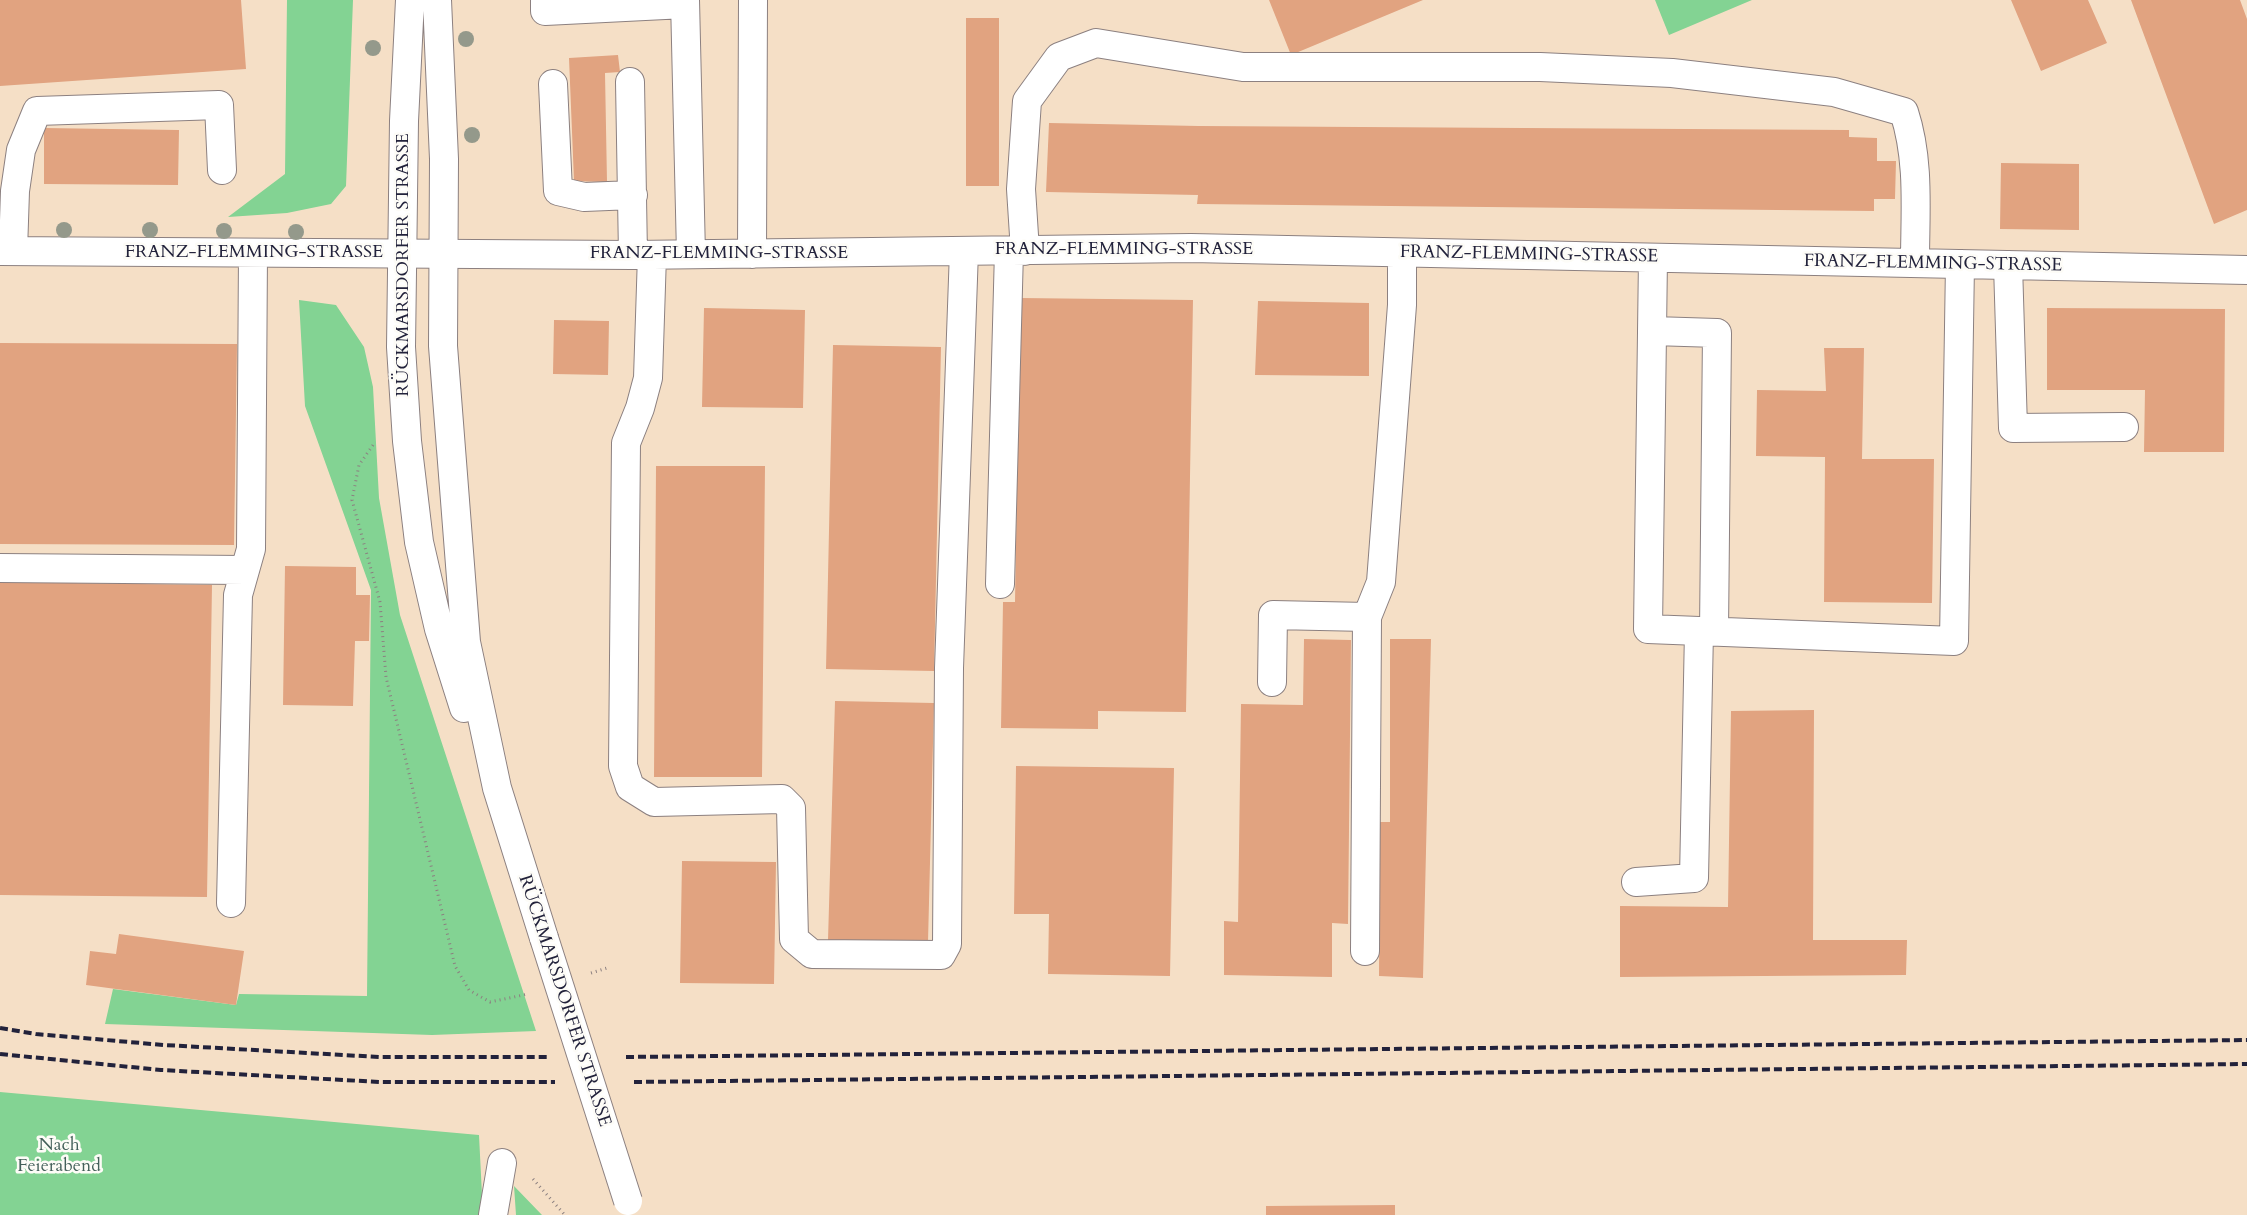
<!DOCTYPE html>
<meta charset="utf-8">
<style>
body{margin:0}
canvas{display:block;background:#f5dfc6}
</style>
<canvas width="2247" height="1215"></canvas>
<script>
const g = document.querySelector('canvas').getContext('2d');
g.lineJoin = 'round';
function fillPath(path, color) {
  g.fillStyle = color;
  g.fill(path, 'evenodd');
}
function strokePath(path, color, width, dash) {
  g.strokeStyle = color;
  g.lineWidth = width;
  g.lineCap = dash ? 'butt' : 'round';
  g.setLineDash(dash || []);
  g.stroke(path);
}
function label(font, color, halo, rows, align = 'center') {
  g.font = font + ' Cardo,serif';
  g.lineWidth = 5;
  g.setLineDash([]);
  g.textBaseline = 'middle';
  g.strokeStyle = halo;
  g.fillStyle = color;
  for (const [text, x, y, turn = 0] of rows) {
    g.save();
    g.translate(x, y);
    g.rotate((+turn || 0) * Math.PI / 180);
    g.textAlign = isNaN(turn) ? turn : align;
    if (halo) g.strokeText(text, 0, 0);
    g.fillText(text, 0, 0);
    g.restore();
  }
}
fillPath(new Path2D(`
 M287,0H353L346,186L331,204L287,213L228,217L285,174Z
 M1655,0H1752L1669,35Z
 M299,300L336,305L364,347L373,387L379,498L400,615L536,1031L432,1035L105,1024L113,989L236,1005L239,994L367,996L371,590L305,406Z
 M0,1092L479,1135L483,1215H0Z
 M514,1186L542,1215H516Z`), '#83d393');
fillPath(new Path2D(`
 M0,0H241L246,69L0,86Z
 M1269,0H1423L1291,55Z
 M2011,0H2088L2107,43L2041,71Z
 M2131,0H2240L2247,19V210L2214,224Z
 M966,18H999V186H966Z
 M618,55L620,72L605,73L607,182L574,181L569,58Z
 M1049,123L1199,126L1849,130V137L1877,138V161H1896L1895,199H1874V211L1197,204L1198,195L1046,192Z
 M44,128L179,130L178,185L44,184Z
 M2001,163L2079,164V230L2000,229Z
 M1020,298L1193,300L1186,712L1098,711V729L1001,728L1003,602H1015Z
 M1258,301L1369,303V376L1255,375Z
 M704,308L805,310L803,408L702,407Z
 M2047,308L2225,309L2224,452H2144L2145,390H2047Z
 M554,320L609,321L608,375L553,374Z
 M0,343L237,344L234,545L0,544Z
 M833,345L941,347L934,671L826,669Z
 M1824,348H1864L1862,459H1934L1932,603L1824,602L1825,457L1756,456L1757,390L1826,391Z
 M656,466H765L762,777H654Z
 M285,566L356,567V595H370L369,641H355L353,706L283,705Z
 M0,582L212,585L207,897L0,895Z
 M1304,639L1351,640L1348,924L1332,923V977L1224,975V921L1238,922L1241,704L1303,705Z
 M1390,639H1431L1423,978L1379,976L1380,822H1390Z
 M835,701L934,703L928,942L828,940Z
 M1814,710L1813,940H1907L1906,975L1620,977V906L1728,907L1731,711Z
 M1016,766L1174,768L1170,976L1048,974L1049,914H1014Z
 M682,861L776,862L774,984L680,983Z
 M119,934L244,951L236,1005L86,985L90,951L116,954Z
 M1395,1205V1215H1266V1206Z`), '#e1a380');
const minor = new Path2D(`
 M545,0V11L685,4
 M685,0L691,254
 M630,82L633,255
 M553,84L558,191L584,197L633,195
 M0,251L633,255L1191,248L2247,270
 M13,251L15,191L21,150L37,111L219,105L222,170
 M1025,251L1021,189L1027,101L1059,57L1096,43L1243,67H1540L1672,73L1834,92L1904,112C1920,161 1915,212 1915,263
 M752,254L753,0
 M652,255L648,378L640,408L626,443L623,766L630,787L654,802L782,799L791,808L794,939L812,954L941,955L947,944L949,668L964,251
 M1653,258L1648,629L1954,641L1960,264
 M2008,265L2013,428L2124,427
 M1653,331L1717,333L1714,631
 M0,568L245,570
 M1000,584L1009,251
 M1272,682L1273,615L1367,617L1381,582L1402,305V253
 M1636,882L1694,878L1699,631
 M231,903L238,595L251,549L253,253
 M1365,951L1367,617
 M493,1215L502,1163`);
const major = new Path2D(`
 M410,0L404,121L401,347L407,441L419,542L439,629L464,708
 M437,0L444,159L443,346L466,642L497,788L544,938`);
strokePath(minor, '#8c8080', 30);
strokePath(major, '#8c8080', 30);
strokePath(new Path2D(`
 M373,445L359,465L352,500L380,602L386,677L455,966L469,990L490,1002L528,994
 M591,973L607,968
 M533,1179L565,1215`), '#8c8080', 3, [1, 4]);
strokePath(minor, '#fff', 28);
strokePath(major, '#fff', 28);
strokePath(new Path2D(`
 M0,1028L36,1034L164,1045L379,1057H547
 M0,1054L161,1070L380,1082H555
 M626,1057L2247,1040
 M634,1082L2247,1064`), '#22223b', 4, [8, 4]);
const majorBridge = new Path2D(`
 M544,938L628,1201`);
strokePath(majorBridge, '#8c8080', 30, []);
strokePath(majorBridge, '#fff', 28);
g.fillStyle = '#94998b';
for (const [x, y] of [
 [466,39],
 [373,48],
 [472,135],
 [64,230],
 [150,230],
 [224,231],
 [296,232]
]) {
  g.beginPath();
  g.arc(x, y, 8, 0, 2 * Math.PI);
  g.fill();
}
label('18px', '#22223b', '#fdfcf7', [
 ["FRANZ-FLEMMING-STRASSE",1124,250],
 ["FRANZ-FLEMMING-STRASSE",254,253],
 ["FRANZ-FLEMMING-STRASSE",719,254],
 ["FRANZ-FLEMMING-STRASSE",1529,255,1],
 ["FRANZ-FLEMMING-STRASSE",1933,264,1],
 ["RÜCKMARSDORFER STRASSE",404,265,-90],
 ["RÜCKMARSDORFER STRASSE",564,1001,72]
]);
label('18px', '#44605a', '#fdfcf7', [
 ["Nach",59,1146],
 ["Feierabend",59,1167]
]);
</script>
